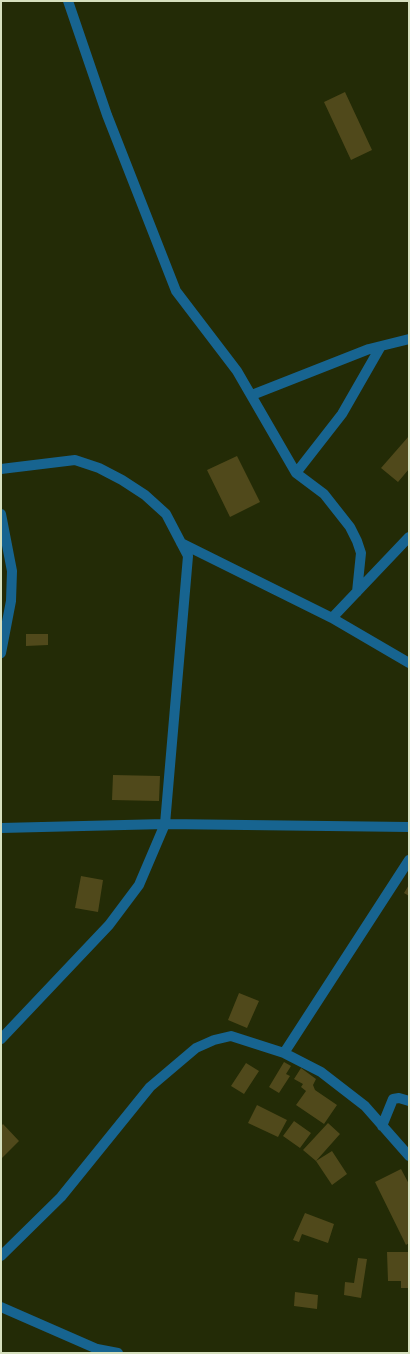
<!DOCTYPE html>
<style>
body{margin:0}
#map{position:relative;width:410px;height:1354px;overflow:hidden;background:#232b06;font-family:Raleway,sans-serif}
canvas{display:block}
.frame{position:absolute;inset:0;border:2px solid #d6e0be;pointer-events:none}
</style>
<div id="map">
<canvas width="410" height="1354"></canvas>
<div class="frame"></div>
</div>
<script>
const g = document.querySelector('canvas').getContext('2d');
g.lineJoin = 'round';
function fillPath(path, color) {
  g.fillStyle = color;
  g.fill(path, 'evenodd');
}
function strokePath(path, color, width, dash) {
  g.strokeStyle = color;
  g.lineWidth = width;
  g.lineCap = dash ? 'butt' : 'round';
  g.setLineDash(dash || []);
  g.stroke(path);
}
fillPath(new Path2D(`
 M345,92L372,150L351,160L324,102Z
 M409,436V469L398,482L381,468Z
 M237,456L260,502L230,517L207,470Z
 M26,634H48V645L26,646Z
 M113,775L160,776L159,801L112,800Z
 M81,876L103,880L98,912L75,908Z
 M409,885V896L404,893Z
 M239,993L259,1001L247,1028L228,1020Z
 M284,1062L291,1066L286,1074L290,1076L279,1093L269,1087Z
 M246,1063L259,1071L244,1094L231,1086Z
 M301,1068L316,1079L313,1085L315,1090L337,1105L324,1124L296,1105L306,1091L301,1087L303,1084L294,1079Z
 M257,1105L287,1120L278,1137L248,1123Z
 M294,1121L311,1133L300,1148L283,1136Z
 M328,1123L340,1134L316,1161L332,1151L347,1174L332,1185L316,1161L303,1150Z
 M3,1124L19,1141L1,1159V1126Z
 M401,1169L409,1184V1243L406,1245L375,1182Z
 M305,1213L334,1224L328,1243L302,1234L299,1242L293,1240Z
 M387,1252H409V1288H401V1281H388Z
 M358,1258L367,1259L361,1298L344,1295L345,1282L354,1283Z
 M295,1292L318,1295L317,1309L294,1306Z`), '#50491b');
strokePath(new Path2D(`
 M68,1L107,115L176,291L237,371L296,473L324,494L350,527L357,541L361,553L357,592
 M252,395L369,349L409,339
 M1,469L75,460L99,468L122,480L145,495L166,514L188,556L165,824L139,885L109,925L1,1039
 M296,473L342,414L381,346
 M1,514L12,571L11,601L1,653
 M181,543L332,618L409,663
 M332,618L409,537
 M1,828L165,824L409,827
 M284,1053L409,860
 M382,1126L393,1099L399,1098L409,1101
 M1,1256L61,1197L150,1087L196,1048L214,1040L231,1036L284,1053L321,1072L365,1106L409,1156
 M1,1307L97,1349L118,1353`), '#176490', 10);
</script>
